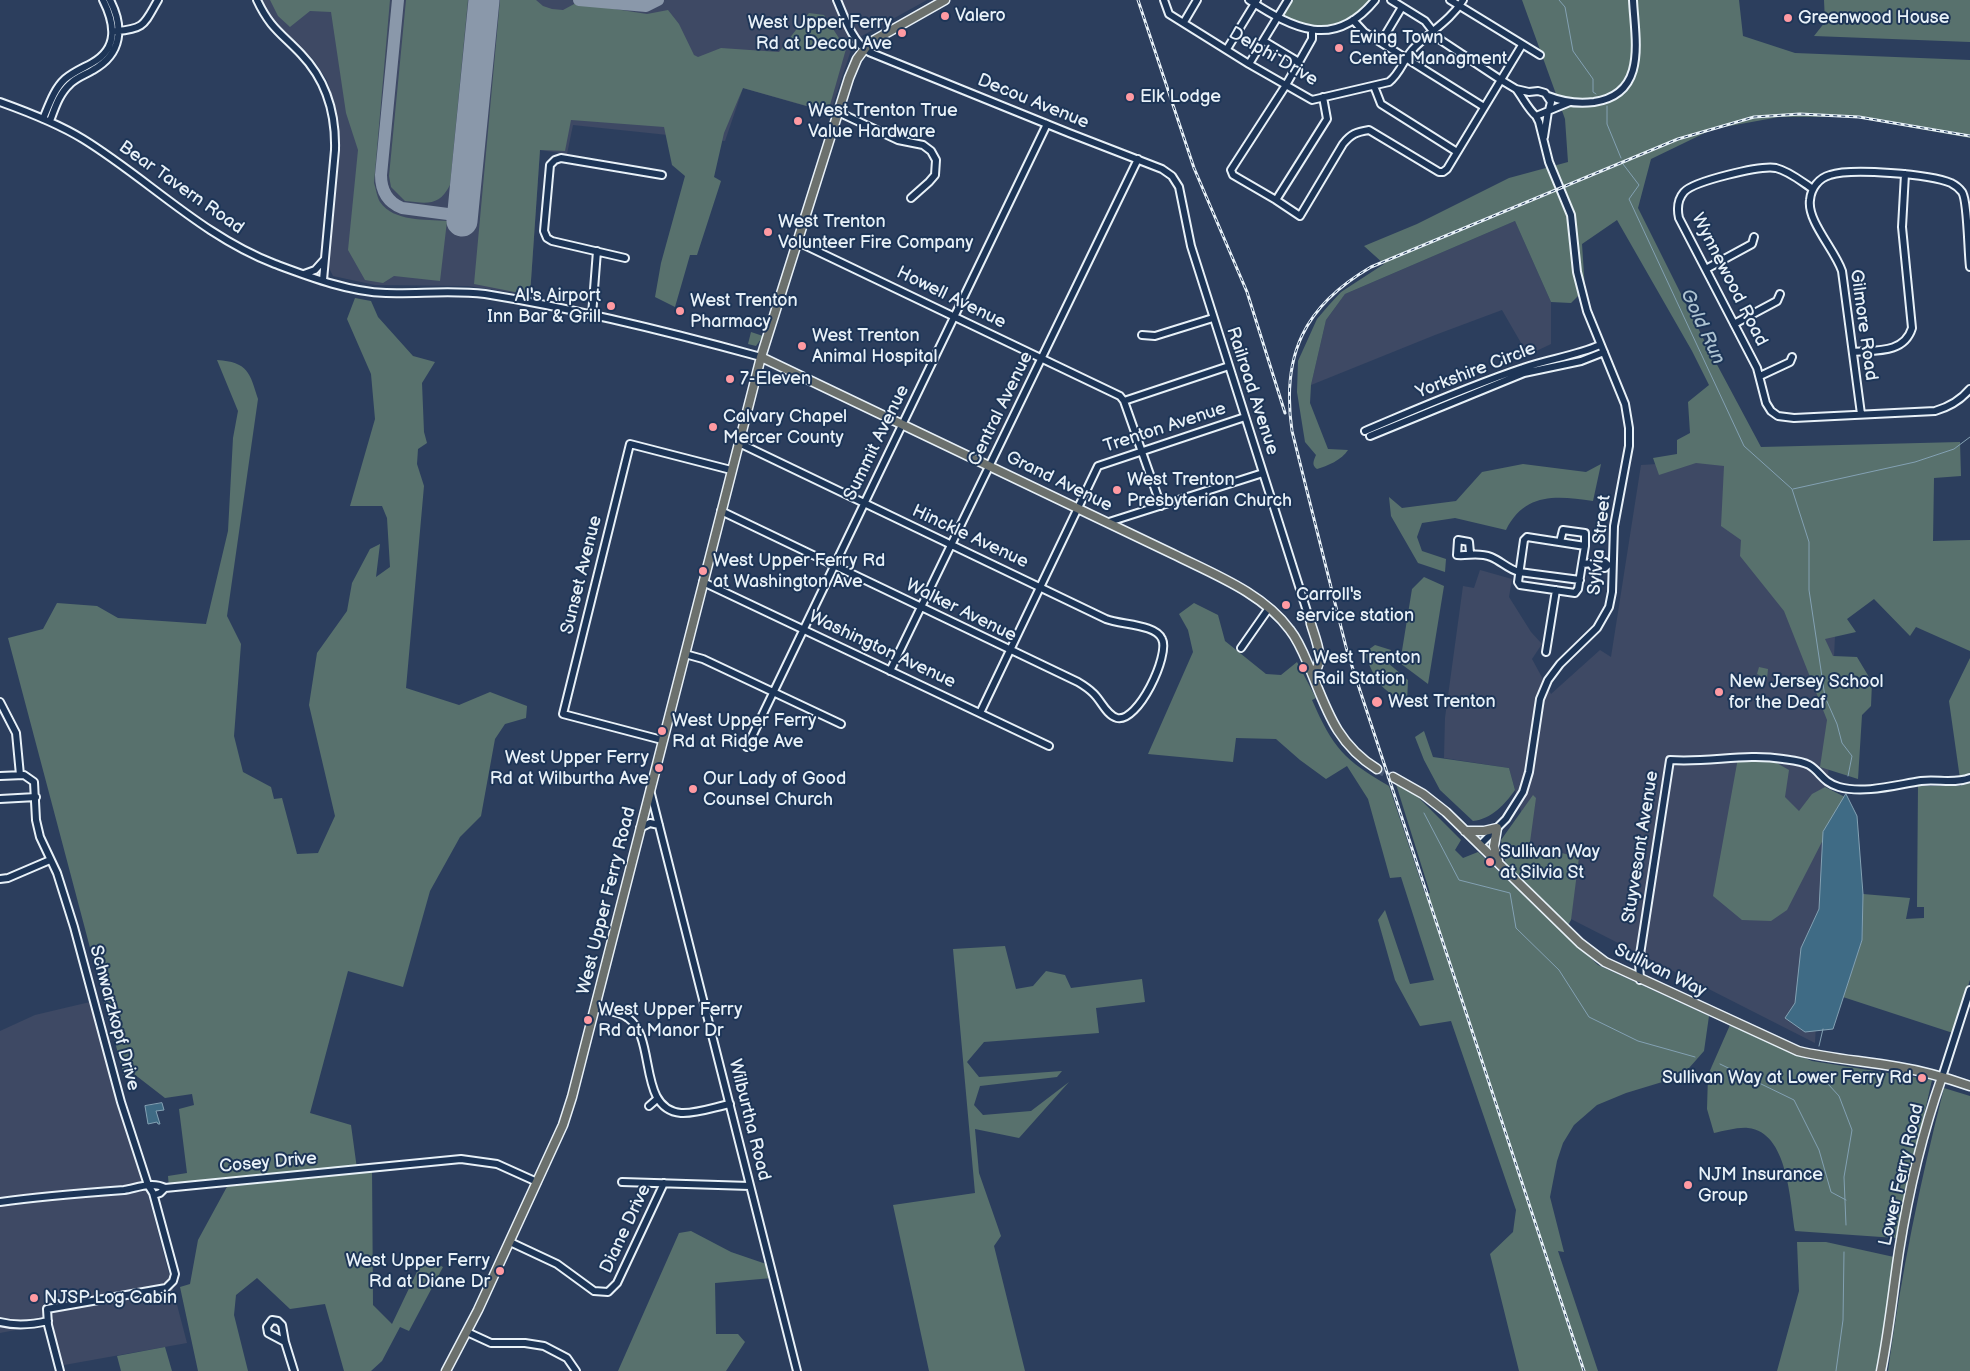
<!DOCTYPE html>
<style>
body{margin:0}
canvas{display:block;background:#2c3e5d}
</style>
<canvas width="1970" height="1371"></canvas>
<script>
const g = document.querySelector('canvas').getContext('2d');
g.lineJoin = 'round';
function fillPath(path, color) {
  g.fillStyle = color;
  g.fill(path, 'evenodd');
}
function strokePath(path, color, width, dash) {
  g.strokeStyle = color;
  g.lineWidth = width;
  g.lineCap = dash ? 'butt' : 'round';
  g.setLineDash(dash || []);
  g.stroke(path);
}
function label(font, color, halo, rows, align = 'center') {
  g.font = font + ' "Balsamiq Sans",sans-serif';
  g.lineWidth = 4;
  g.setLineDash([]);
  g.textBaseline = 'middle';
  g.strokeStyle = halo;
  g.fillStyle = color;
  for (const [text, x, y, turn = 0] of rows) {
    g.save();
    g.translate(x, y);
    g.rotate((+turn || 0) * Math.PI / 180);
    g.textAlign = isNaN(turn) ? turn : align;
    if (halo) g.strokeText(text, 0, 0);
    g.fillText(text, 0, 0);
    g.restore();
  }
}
fillPath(new Path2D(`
 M260,0H927L860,37L851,50L830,113L743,88L725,141L573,125L567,154L540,150L530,295L468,286L375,285L333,276L327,264L337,139V120L334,102L327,80L313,59L279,28Z
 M1515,221L1551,302V344L1528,355L1502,310L1435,335L1311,385L1326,320L1345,294Z
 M1844,453L1815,1043L1571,919L1540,850L1530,843L1509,768L1444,758L1445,718L1463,586L1474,588L1480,570L1512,579L1509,597L1531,632L1542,644L1532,659L1551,694L1600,650L1611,657L1641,465Z
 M90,1002L145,1183L187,1343L64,1365L41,1325L0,1333V1031L35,1015Z`), '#3e4964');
fillPath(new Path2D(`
 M270,0H390L374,183C376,189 377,197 380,202C394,222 425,219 447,221L440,281L394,276L383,283L365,280L348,250L358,150L346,113L331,12L310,11L290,27L278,16Z
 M406,0H468L450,185C439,207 426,203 405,201L391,187L389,176Z
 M500,0H536L543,6L552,9L563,10L576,3L647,14L668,10L679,24L694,55L698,57L721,48L779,52L809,13L824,15L846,49L828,112L743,88L724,133L714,177L721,181L697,255H690L675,307L655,297L661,263L685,176L672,165L664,127L571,120L565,151L540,150L530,295L474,284Z
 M1293,0H1370L1354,15L1338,23V24C1326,27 1288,27 1284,13Z
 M1522,0H1739L1743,36L1795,53L1970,60V138L1852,117H1779L1713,129L1651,159L1638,208L1706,344L1761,447L1960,442L1961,476L1934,478L1933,541L1970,540V651L1916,627L1910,636L1874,599L1847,619L1856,632L1825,639L1833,656L1857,657L1872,682L1871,706L1862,715L1858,779L1820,767L1827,720L1784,611L1740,556L1741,540L1721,526L1724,466L1696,463L1659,475L1653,458L1677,454V440L1690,433L1688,402L1709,385L1692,351L1617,220L1582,244L1585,289L1571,303L1551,302L1515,221L1345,294L1326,320L1311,385L1310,403L1328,449L1348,450C1342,460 1327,466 1317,469C1311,465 1314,460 1316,455L1305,442L1297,392L1298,361L1317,319L1329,305L1341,292L1384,264L1364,246L1417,224L1509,178L1568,162L1565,119Z
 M1824,0H1970V42L1814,36L1825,22Z
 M355,298L371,301L378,317L413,356L435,362L422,383L424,432L427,443L418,449L417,464L424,486L406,688L459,705L490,692L527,706L526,718L505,724L495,739L481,816L460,837L430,891L403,987L348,971L310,1113L351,1125L357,1169L372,1168L373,1305L392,1324L424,1257L443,1267L409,1331L400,1327L382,1361L371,1371H344L325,1304L290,1309L257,1278L236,1295L234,1315L248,1371H198L180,1287L190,1284L198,1240L229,1183L169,1188L168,1176L187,1173L179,1109L194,1105L192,1094L165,1098L134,1074L124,1076L8,638L43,629L57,603L97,606L118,618L206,624L228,531L233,438L238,411L217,360C248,362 250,373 258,399L227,616L241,644L234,736L243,772L271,787L274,799L282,798L297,854L318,853L335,816L309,705L317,653L347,611L352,583L370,549L380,544L376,577L390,567L387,518L382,506H350L375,419L371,374L347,319Z
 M751,332L763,336L756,346L748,344Z
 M1523,464L1586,472L1601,464L1593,501C1557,496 1525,492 1506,530L1455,518L1422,523L1417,537L1422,551L1446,559L1445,572L1418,563L1391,516L1389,497L1402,508L1456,501L1482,472Z
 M1424,577L1444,586L1428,684L1400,663L1412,589Z
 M1194,603L1218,615L1225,641L1266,674L1281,675L1297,662L1316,698L1312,700C1333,748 1344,760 1389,786L1425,894L1430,893L1395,781L1417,796L1461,840L1455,850L1463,858L1478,852L1598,965L1709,1016L1704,1051L1682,1076L1626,1093L1597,1105L1574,1125L1563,1143L1557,1161L1550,1197L1564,1252L1558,1251L1598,1371H1519L1490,1254L1513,1232L1516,1210L1451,1021L1420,1026L1395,980L1378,920L1385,910L1410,984L1434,980L1401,877L1390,878L1368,799L1347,766L1326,779L1300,760L1276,739L1236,738L1233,762L1148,754L1193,652L1188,630L1179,614Z
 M1375,645L1391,650L1388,663L1408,680L1407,703C1378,688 1377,682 1364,653Z
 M1970,658V980L1953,1033L1843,997L1862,940L1863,894L1910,898L1906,919L1924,918V907H1917L1918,786H1961L1949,701Z
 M1759,667L1768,669L1767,679L1763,681L1758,679L1759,675L1757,674Z
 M1424,731L1433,757L1509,768L1515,790C1505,804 1492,819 1473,821L1440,790L1424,760L1415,737Z
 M1738,758L1775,762L1789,770L1785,797L1799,811L1812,794L1825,787L1845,797L1787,910L1771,921L1742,920L1713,896Z
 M1533,795L1536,798L1530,842L1535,847L1579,857L1571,920L1567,927L1506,866L1501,840Z
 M1005,946L1016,989L1033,986L1046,971L1065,975L1071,988L1142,979L1145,1002L1096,1008L1099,1033L984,1042L967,1062L979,1077L1062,1071L1057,1077L980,1086L974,1105L983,1115L1031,1111L1069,1082L1019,1138L975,1129L979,1173L1001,1236L994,1246L1025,1371H929L893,1205L975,1193L953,949Z
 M1730,1025L1812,1061L1932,1080L1896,1238L1795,1231C1790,1201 1788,1132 1748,1128C1738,1127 1724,1131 1714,1133L1707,1109L1708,1075Z
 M1944,1088L1970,1096V1371H1888C1901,1275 1920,1182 1944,1088Z
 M691,1231L731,1252L769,1265L772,1278L715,1283L716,1334H738L745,1342L726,1371H618L679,1233Z
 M1797,1242H1826L1894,1257L1877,1371H1777L1799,1291Z
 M165,1347L172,1371H121L117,1356Z`), '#58716d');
const water = new Path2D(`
 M1846,794L1857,816L1863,894L1862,940L1833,1029L1805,1032L1785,1018L1795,1003L1801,948L1819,909L1823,832Z
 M162,1103L164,1110L156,1111L160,1124H158L157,1122L148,1124L145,1106Z`);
fillPath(water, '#3f6b85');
strokePath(water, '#83a1b3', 1);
strokePath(new Path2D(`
 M1559,0L1565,7L1573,51L1593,79V92L1596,94
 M1607,106V124L1621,158
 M1623,164L1639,185L1629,199L1744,446L1792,489L1809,542V590L1825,697L1837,724L1842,743L1852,756L1848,776
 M1793,489L1915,462L1954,449L1970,437
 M1424,813L1459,880L1510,893L1516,928L1559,970L1589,1017L1638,1041L1695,1057
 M1819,1046L1823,1029
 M1720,1064L1794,1100L1819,1150L1831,1192L1846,1200
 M1817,1072L1839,1096L1852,1130L1844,1177L1846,1225
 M1836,1371L1843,1320L1844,1252`), '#83a1b3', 1);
strokePath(new Path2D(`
 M398,0L381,175C381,190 387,202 402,208L463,216
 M579,0L646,6L658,0`), '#8a98aa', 12);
strokePath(new Path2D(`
 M462,221L484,0`), '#8a98aa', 31);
strokePath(new Path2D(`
 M1377,769L1393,777`), '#485974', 8, [8, 4]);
const minor = new Path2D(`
 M257,0C270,28 281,33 301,54C326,80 336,114 335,150L323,280
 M837,0C844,16 853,43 869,52L1069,133L1162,169L1172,176L1179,187L1191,246L1311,624
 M1164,0L1169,14L1249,64L1312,100L1389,82C1401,73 1404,57 1415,47C1431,31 1451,20 1463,0
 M1249,0C1294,29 1334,50 1375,0
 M1391,0L1425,21L1439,39L1501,80L1516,89L1529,92L1538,91L1545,93L1551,102L1549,110
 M1450,0L1540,55
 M1353,20L1364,32L1484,107
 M1184,22L1197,0
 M116,31C145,29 144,24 158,0
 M1264,41L1299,62
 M1381,42L1402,7
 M1227,49L1257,0
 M1249,64L1288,0
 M1374,86L1381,104L1457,152
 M1516,89C1523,98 1528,109 1536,116L1570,102
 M1548,96C1563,102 1578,104 1594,102C1648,94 1635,40 1633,0
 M1323,97L1327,119L1276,200L1300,216L1343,144C1351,134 1356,132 1369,130L1439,172H1443L1447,169L1522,45
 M0,102C28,112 57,123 83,139C148,179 202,236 275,264C310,277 349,292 386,293C419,294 452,290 485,294C578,309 670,332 761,357
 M838,112L898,140L923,145L931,151L936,160L935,175L929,182L911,198
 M43,119C49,105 54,89 65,79C73,72 83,68 92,63C119,48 115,24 103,0
 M50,121C55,108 59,94 70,84C77,77 85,75 93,70C122,54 124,27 110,0
 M1544,137L1548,111
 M1813,189C1802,182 1789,171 1776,168C1761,165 1694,181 1684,192C1678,199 1677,209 1679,218L1757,368L1766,403L1771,411L1778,416L1794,418L1935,411C1949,407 1960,401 1970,389
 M1276,200L1233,175L1231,170L1286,85L1312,39V30
 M798,242L1120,396L1124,401L1161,506
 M625,258L552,241L547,238L544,231L550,165L555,160L561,158L662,175
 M1706,269L1752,244L1754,237
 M304,274L315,270L324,260
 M592,315L597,251
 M1734,324L1777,301L1780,294
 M1142,335L1155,336L1213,318
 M1853,352C1875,350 1904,354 1912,328L1902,227L1905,174
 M1760,376L1790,362L1792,357
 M1124,401L1229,366
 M1861,414L1842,271C1835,250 1807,221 1810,200C1811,188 1819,178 1830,175C1851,168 1930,174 1951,183C1955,185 1959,188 1962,192C1968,201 1968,253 1970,267
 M1365,431C1417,409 1469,386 1523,368C1548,359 1575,356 1600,345
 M1370,436L1524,373L1581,361L1604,352
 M721,511L1078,682C1083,685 1089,689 1093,693C1101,700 1106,715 1117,718C1138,723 1170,655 1162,639C1156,624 1121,625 1106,619L739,443
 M1109,522L1263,473
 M1560,542L1563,530L1585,533V546
 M1470,553L1469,542L1458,540L1457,555C1469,556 1478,552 1491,557C1501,561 1508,569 1519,572L1580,580
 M1582,564L1585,546L1527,537L1524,540L1518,582L1520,585L1575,593L1578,589L1582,564L1605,562L1608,565L1605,568L1593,567L1591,564
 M703,582L1049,746
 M1241,648L1269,608
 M1546,652L1556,590
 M685,654L703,659L841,724
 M890,671L1138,159
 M0,702L16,733L20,775
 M980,713L1098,466L1245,417
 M662,740L563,714L630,444L731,470
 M747,747L1047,124
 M0,776L24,775L34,782L36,820L40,837L57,873L74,927L121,1102L148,1185L153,1193L175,1274L173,1281L166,1288L47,1309L48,1325L60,1371
 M650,790L797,1371
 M0,799L36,797
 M640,828L650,823L659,825
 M1480,845L1506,819L1523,792L1529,772L1540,699L1548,680L1560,664L1597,628L1609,607L1612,592L1614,526L1629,446V428L1625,404L1587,311L1577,272L1571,215L1549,162L1539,122L1536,116
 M0,879L8,878L50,860
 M1640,980L1639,961L1670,760C1708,763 1745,753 1783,759C1790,760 1802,761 1809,765C1821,772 1822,782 1839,787C1864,794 1895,785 1921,781C1938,779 1954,784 1970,778
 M595,1008C606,1011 619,1011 628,1018C657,1038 637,1109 681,1113C696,1114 715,1107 730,1104
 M1942,1077L1970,990
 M649,1106L657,1099
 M622,1182L750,1186
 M154,1195L160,1193L165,1188
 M0,1202C41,1196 82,1193 124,1190C137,1188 152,1181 165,1188L461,1159L497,1164L537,1182
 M510,1242L557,1264L594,1291L608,1292L617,1283L664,1183
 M272,1320L278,1321L282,1325L285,1342L268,1333L267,1327Z
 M0,1322C16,1326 31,1325 48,1321
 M467,1332L491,1343H525L544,1346L567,1358L576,1371
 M285,1342L294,1371`);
const major = new Path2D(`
 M761,357L1173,554C1213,574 1263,593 1290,630C1298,640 1303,652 1308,664C1326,707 1335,743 1377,769
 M1311,624C1315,638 1327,663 1312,673
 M1393,777L1423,794L1446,812L1580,943L1605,962L1798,1051C1831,1059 1865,1061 1898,1067C1923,1071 1947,1078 1970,1086
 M1465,831H1484L1497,828L1494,846L1498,861
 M446,1371L478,1310L563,1125L572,1097L761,357L849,78L857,59L869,43L945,0
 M1881,1371C1889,1331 1893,1291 1899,1251C1908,1194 1923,1131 1942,1077`);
strokePath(minor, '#e8f1f8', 10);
strokePath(major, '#e8f1f8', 11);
strokePath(minor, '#1d3557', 6);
strokePath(major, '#6b706d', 8);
const rail = new Path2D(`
 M1138,0L1194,168L1247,292L1285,413
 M1584,1371L1347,651L1292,431C1281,355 1304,306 1371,267L1678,139L1754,117L1800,114L1859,117L1970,136`);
strokePath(rail, '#e8f1f8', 3);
strokePath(rail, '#1d3557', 1, [4]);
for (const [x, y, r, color] of [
 [945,16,5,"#ff9aa2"],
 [1788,18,5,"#ff9aa2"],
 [902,33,5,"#ff9aa2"],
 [1339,48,5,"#ff9aa2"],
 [1130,97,5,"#ff9aa2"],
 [798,121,5,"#ff9aa2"],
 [768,232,5,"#ff9aa2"],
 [611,306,5,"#ff9aa2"],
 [680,311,5,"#ff9aa2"],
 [802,346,5,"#ff9aa2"],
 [730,379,5,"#ff9aa2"],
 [713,427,5,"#ff9aa2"],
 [1117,490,5,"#ff9aa2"],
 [703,571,5,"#ff9aa2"],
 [1286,605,5,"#ff9aa2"],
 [1303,668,5,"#ff9aa2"],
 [1719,692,5,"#ff9aa2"],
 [1377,702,6,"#ff9aa2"],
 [662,731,5,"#ff9aa2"],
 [659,768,5,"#ff9aa2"],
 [693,789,5,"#ff9aa2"],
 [1490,862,5,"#ff9aa2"],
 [588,1020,5,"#ff9aa2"],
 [1922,1078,5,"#ff9aa2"],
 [1688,1185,5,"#ff9aa2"],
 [500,1271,5,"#ff9aa2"],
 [34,1298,5,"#ff9aa2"]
]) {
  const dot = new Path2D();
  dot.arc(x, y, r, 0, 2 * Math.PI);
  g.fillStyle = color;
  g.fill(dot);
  strokePath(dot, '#1d3557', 2);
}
label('18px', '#e8f1f8', '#1d3557', [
 ["Valero",955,16],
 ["Greenwood House",1798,18],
 ["West Upper Ferry",892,23,"right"],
 ["Rd at Decou Ave",892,44,"right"],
 ["Ewing Town",1349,38],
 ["Center Managment",1349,59],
 ["Elk Lodge",1140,97],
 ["West Trenton True",808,111],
 ["Value Hardware",808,132],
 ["West Trenton",778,222],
 ["Volunteer Fire Company",778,243],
 ["Al's Airport",601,296,"right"],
 ["Inn Bar & Grill",601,317,"right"],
 ["West Trenton",690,301],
 ["Pharmacy",690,322],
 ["West Trenton",812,336],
 ["Animal Hospital",812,357],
 ["7-Eleven",740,379],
 ["Calvary Chapel",723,417],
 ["Mercer County",723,438],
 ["West Trenton",1127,480],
 ["Presbyterian Church",1127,501],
 ["West Upper Ferry Rd",713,561],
 ["at Washington Ave",713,582],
 ["Carroll's",1296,595],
 ["service station",1296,616],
 ["West Trenton",1313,658],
 ["Rail Station",1313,679],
 ["New Jersey School",1729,682],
 ["for the Deaf",1729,703],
 ["West Trenton",1388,702],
 ["West Upper Ferry",672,721],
 ["Rd at Ridge Ave",672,742],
 ["West Upper Ferry",649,758,"right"],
 ["Rd at Wilburtha Ave",649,779,"right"],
 ["Our Lady of Good",703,779],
 ["Counsel Church",703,800],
 ["Sullivan Way",1500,852],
 ["at Silvia St",1500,873],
 ["West Upper Ferry",598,1010],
 ["Rd at Manor Dr",598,1031],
 ["Sullivan Way at Lower Ferry Rd",1912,1078,"right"],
 ["NJM Insurance",1698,1175],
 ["Group",1698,1196],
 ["West Upper Ferry",490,1261,"right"],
 ["Rd at Diane Dr",490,1282,"right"],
 ["NJSP Log Cabin",44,1298]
], 'left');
label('18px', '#e8f1f8', '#1d3557', [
 ["Delphi Drive",1273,57,30],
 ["Decou Avenue",1033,102,22],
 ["Bear Tavern Road",181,188,35],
 ["Wynnewood Road",1729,280,63],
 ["Howell Avenue",951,298,26],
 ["Gilmore Road",1863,325,82],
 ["Yorkshire Circle",1476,371,-21],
 ["Railroad Avenue",1252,391,72],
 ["Central Avenue",1001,409,-64],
 ["Trenton Avenue",1165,428,-18],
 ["Summit Avenue",877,443,-64],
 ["Grand Avenue",1059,482,26],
 ["Hinckle Avenue",970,537,25],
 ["Sylvia Street",1600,545,-84],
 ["Sunset Avenue",582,575,-76],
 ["Walker Avenue",961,611,26],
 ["Washington Avenue",882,650,25],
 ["Stuyvesant Avenue",1641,847,-81],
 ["West Upper Ferry Road",607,901,-76],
 ["Sullivan Way",1660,971,26],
 ["Schwarzkopf Drive",114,1018,75],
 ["Wilburtha Road",749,1120,76],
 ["Cosey Drive",268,1163,-5],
 ["Lower Ferry Road",1902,1175,-77],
 ["Diane Drive",626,1229,-65]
]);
label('italic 19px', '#adc2d0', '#1d3557', [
 ["Gold Run",1702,327,65]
]);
</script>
